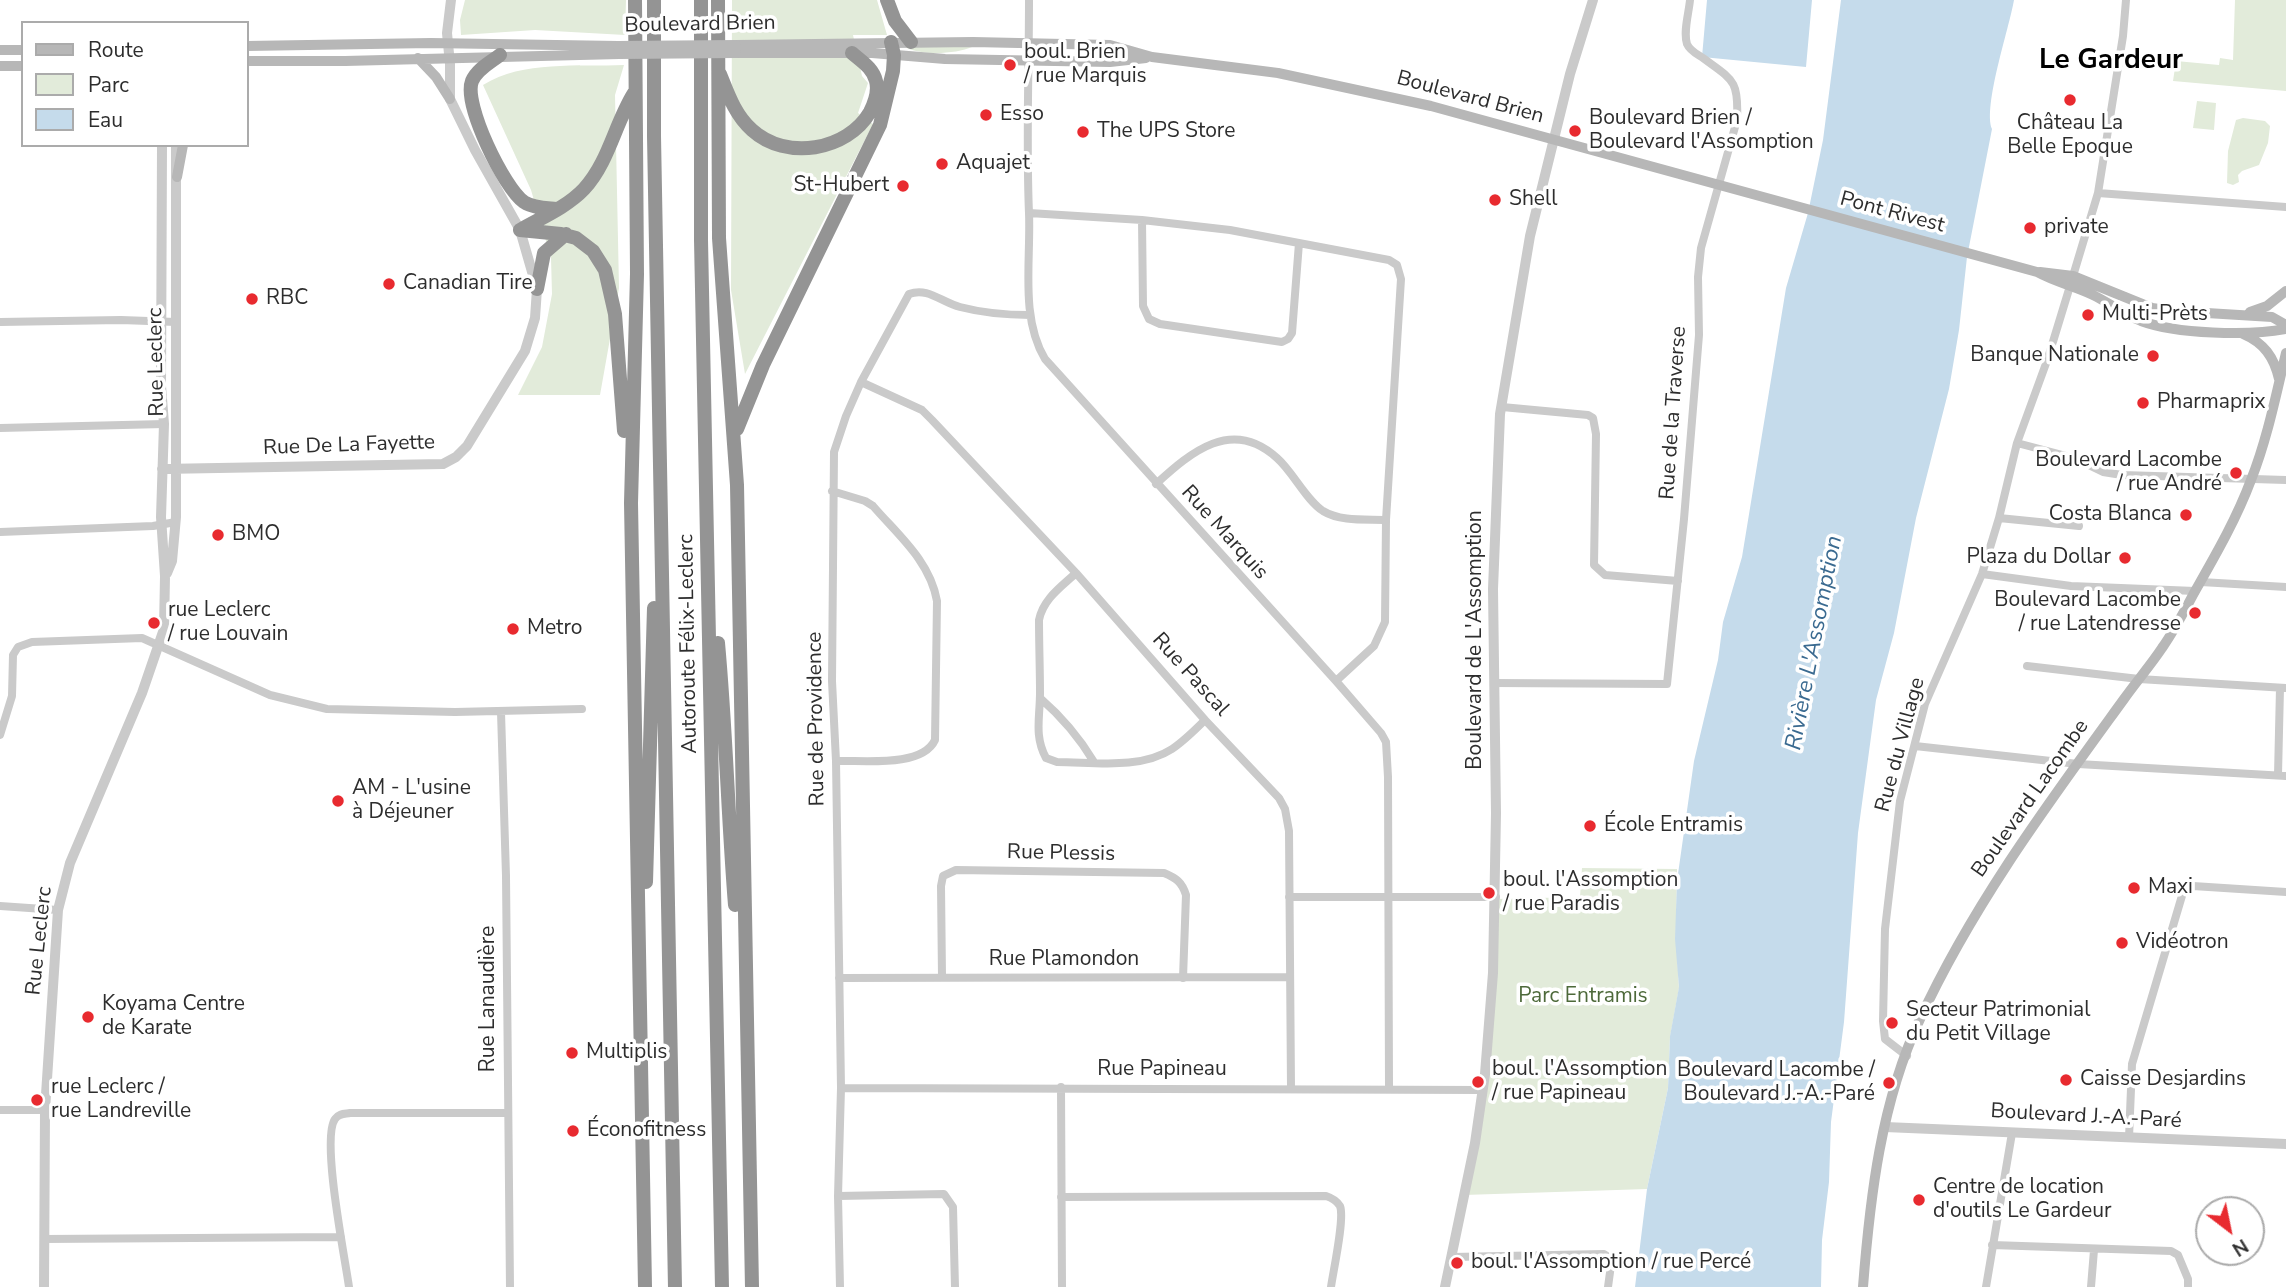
<!DOCTYPE html>
<meta charset="utf-8">
<style>
body{margin:0}
#map{position:relative;width:2286px;height:1287px;overflow:hidden;background:#fff;font-family:"Nunito Sans",sans-serif}
canvas{display:block}
.legend{position:absolute;left:21px;top:21px;width:228px;height:126px;box-sizing:border-box;background:#fff;border:2px solid #ababab;margin:0;padding:9px 12px;list-style:none;font-size:21px;color:#2d2d2d}
.legend li{display:flex;align-items:center;gap:14px;height:35px}
.legend b{width:35px;border:2px solid #ababab}
.north{position:absolute;left:2195px;top:1196px;width:70px;height:70px;box-sizing:border-box;background:#fff;border:2px solid #ababab;border-radius:50%;rotate:148deg;font-size:19px;font-weight:700;line-height:28px;text-align:center;color:#2d2d2d}
.north::after{content:'';display:block;margin:auto;width:24px;height:32px;background:#e82a2f;clip-path:polygon(50% 0,100% 100%,50% 72%,0 100%)}
</style>
<div id="map">
<canvas width="2286" height="1287"></canvas>
<ul class="legend">
<li><b style="height:9px;background:#b7b7b7"></b>Route</li>
<li><b style="height:19px;background:#e2ebda"></b>Parc</li>
<li><b style="height:19px;background:#c5dbeb"></b>Eau</li>
</ul>
<div class="north">N</div>
</div>
<script>
const g = document.querySelector('canvas').getContext('2d');
g.lineJoin = 'round';
function fillPath(path, color) {
  g.fillStyle = color;
  g.fill(path, 'evenodd');
}
function strokePath(path, color, width, dash) {
  g.strokeStyle = color;
  g.lineWidth = width;
  g.lineCap = dash ? 'butt' : 'round';
  g.setLineDash(dash || []);
  g.stroke(path);
}
function label(font, color, halo, rows, align = 'center') {
  g.font = font + ' "Nunito Sans",sans-serif';
  g.lineWidth = 7;
  g.setLineDash([]);
  g.textBaseline = 'middle';
  g.strokeStyle = halo;
  g.fillStyle = color;
  for (const [text, x, y, turn = 0] of rows) {
    g.save();
    g.translate(x, y);
    g.rotate((+turn || 0) * Math.PI / 180);
    g.textAlign = isNaN(turn) ? turn : align;
    if (halo) g.strokeText(text, 0, 0);
    g.fillText(text, 0, 0);
    g.restore();
  }
}
fillPath(new Path2D(`
 M465,0H626L625,35L535,30L461,35L460,20Z
 M732,0H877L887,35H853L862,76L868,83L858,113L873,124L745,374L731,290Z
 M2235,0H2286V91L2173,81L2176,61L2219,65L2220,58L2233,60Z
 M905,47H972C956,54 921,56 905,47Z
 M624,65L615,95L619,288L600,395H518L542,347L552,294L551,258L531,190L483,85C523,60 578,67 624,65Z
 M2197,101L2216,103L2214,130L2193,128Z
 M2243,118L2265,121L2270,126L2268,143L2259,165L2242,171L2238,175L2239,182L2233,185L2227,183L2228,151L2236,120Z
 M1582,868L1677,869L1676,937L1679,988L1670,1037L1668,1088L1647,1189L1464,1195L1485,1073L1496,899L1580,897Z`), '#e2ebda');
fillPath(new Path2D(`
 M1707,0H1812L1806,67L1702,57Z
 M1841,0H2014C2009,29 1983,106 1992,129L1967,257L1959,330L1949,389L1916,518L1894,633L1876,700L1858,833L1844,1022L1831,1122L1829,1182L1822,1240L1821,1287H1635L1647,1189L1668,1088L1670,1036L1679,987L1675,939L1677,881L1694,761L1718,660L1723,622L1742,557L1786,288L1808,213L1823,140Z`), '#c5dbeb');
strokePath(new Path2D(`
 M1029,0C1029,71 1026,142 1029,213C1031,261 1020,317 1045,359L1336,681L1381,733L1386,742L1388,777L1389,1089
 M2098,193L2286,207
 M1029,213L1142,220L1230,230L1389,260L1397,265L1401,279L1386,520L1385,622L1374,646L1336,681
 M1142,220L1143,306L1149,319L1160,324L1282,342L1288,339L1292,333L1299,243
 M2073,276L2098,193L2123,36L2126,0
 M0,322L121,320L176,322
 M861,382L922,410L932,420L1076,573L1205,720L1279,798L1285,809L1289,831L1291,1088
 M1502,407L1588,415L1593,418L1596,434L1594,565L1605,575L1678,581
 M0,428L164,424
 M2017,443L2074,458L2103,472L2122,475L2286,480
 M1156,484C1191,452 1232,417 1277,458C1293,472 1306,500 1323,511C1341,522 1367,519 1386,520
 M832,491L865,501L873,506C898,535 930,561 937,601L935,740C922,768 862,760 836,761
 M1999,518L2079,526
 M0,532L153,526L176,522
 M1076,573C1061,587 1043,599 1039,620C1039,645 1040,669 1040,693C1040,717 1034,736 1046,758L1057,762C1093,762 1140,770 1172,749C1184,741 1195,730 1205,720
 M1982,574L2071,586L2195,591
 M2201,582L2286,587
 M2027,666L2139,679L2286,688
 M1494,683L1667,684L1684,519L1699,335L1698,277L1701,248L1737,120C1739,80 1733,80 1703,58C1697,54 1690,51 1687,44C1683,32 1689,12 1690,0
 M1040,698C1062,717 1079,737 1094,762
 M501,712L506,876L510,1287
 M0,735L12,696L13,655L18,647L32,642L142,638L270,695L327,709L455,712L582,709
 M1915,746L2078,764L2286,776
 M2278,775L2280,688
 M1289,897H1496
 M0,906L58,910
 M942,977L941,886L943,876L956,870L1164,873C1176,878 1182,882 1186,895L1183,978
 M839,978L1289,977
 M1907,1056L1885,1039L1883,1021L1885,929L1900,801L1925,704L1982,574L1999,518L2017,443L2048,358L2070,286
 M1061,1087L1062,1287
 M841,1088L1483,1090
 M0,1110H45
 M2129,1138L2132,1064L2184,889L2193,886L2286,892
 M838,1196L944,1194L953,1207L955,1287
 M1061,1197L1326,1196C1332,1198 1337,1201 1340,1206C1345,1218 1333,1272 1331,1287
 M44,1239L341,1237
 M1992,1245L2171,1251L2178,1255L2188,1279V1287
 M1452,1257L1604,1254L1610,1258L1611,1265L1608,1287
 M349,1287C345,1258 321,1139 335,1119C339,1113 345,1114 350,1113H507
 M840,1287L838,1196L841,1088L836,761L832,681L834,452L846,416L861,382L909,294C928,287 941,302 960,307C983,313 1006,315 1030,315
 M1986,1287L2012,1133
 M2091,1287L2094,1250`), '#cacaca', 8);
strokePath(new Path2D(`
 M162,469L443,464L456,457L467,446L525,351L535,318L537,289L520,230L475,150L450,99V64L447,33L451,0
 M167,573L172,561L176,517V145
 M1885,1127L2286,1144
 M44,1287L45,1110L58,910L70,863L142,693L164,629L165,576L161,517L164,424L161,386L162,145
 M1445,1287L1475,1143L1485,1074L1493,973L1496,813L1493,589L1500,414L1530,236L1570,74L1593,0`), '#cacaca', 10);
strokePath(new Path2D(`
 M736,45L973,42L1110,45L1152,57L1278,73L1431,106L2037,272C2055,282 2074,286 2093,295C2109,303 2124,314 2141,321C2176,334 2249,336 2286,329
 M247,46L431,43L618,46
 M0,50H23
 M736,53H872L945,59L1110,62L1146,58
 M418,58L436,77L450,99
 M247,61H345L619,54
 M0,66H23
 M177,177L183,145
 M2040,272L2073,276L2152,308L2174,311L2272,317L2286,325
 M2250,312L2267,306L2286,291
 M2243,334C2264,343 2274,357 2279,379
 M1863,1287C1870,1197 1881,1102 1920,1019C1973,904 2050,801 2124,699C2136,682 2150,666 2162,648C2174,631 2184,612 2194,593C2215,556 2236,520 2251,480C2267,440 2276,395 2286,353`), '#b7b7b7', 10);
strokePath(new Path2D(`
 M635,0L637,274L631,503L645,1287
 M654,0V136L675,1287
 M701,0V240L722,1287
 M718,0L719,238L737,485L752,1287
 M887,0L895,21L911,42
 M500,55C491,62 477,69 472,81C463,104 504,188 524,202C533,208 546,208 556,209
 M720,74C728,94 735,115 752,130C786,161 847,151 870,112C875,102 879,92 876,81C873,68 861,61 852,53
 M520,230L561,234L576,238L593,251L605,270L615,314L624,431
 M520,230C541,218 567,207 584,189C609,162 615,123 634,93
 M537,289L544,253L566,234
 M737,429L763,365L880,125L893,71L894,55L891,42
 M718,643C726,730 728,818 735,905
 M646,882L654,608`), '#949494', 14);
strokePath(new Path2D(`
 M618,46L736,45
 M619,54L736,53`), '#b7b7b7', 10);
for (const [x, y, r, color] of [
 [1010,65,7,"#e82a2f"],
 [2070,100,7,"#e82a2f"],
 [986,115,7,"#e82a2f"],
 [1575,131,7,"#e82a2f"],
 [1083,132,7,"#e82a2f"],
 [942,164,7,"#e82a2f"],
 [903,186,7,"#e82a2f"],
 [1495,200,7,"#e82a2f"],
 [2030,228,7,"#e82a2f"],
 [389,284,7,"#e82a2f"],
 [252,299,7,"#e82a2f"],
 [2088,315,7,"#e82a2f"],
 [2153,356,7,"#e82a2f"],
 [2143,403,7,"#e82a2f"],
 [2236,473,7,"#e82a2f"],
 [2186,515,7,"#e82a2f"],
 [218,535,7,"#e82a2f"],
 [2125,558,7,"#e82a2f"],
 [2195,613,7,"#e82a2f"],
 [154,623,7,"#e82a2f"],
 [513,629,7,"#e82a2f"],
 [338,801,7,"#e82a2f"],
 [1590,826,7,"#e82a2f"],
 [2134,888,7,"#e82a2f"],
 [1489,893,7,"#e82a2f"],
 [2122,943,7,"#e82a2f"],
 [88,1017,7,"#e82a2f"],
 [1892,1023,7,"#e82a2f"],
 [572,1053,7,"#e82a2f"],
 [2066,1080,7,"#e82a2f"],
 [1478,1082,7,"#e82a2f"],
 [1889,1083,7,"#e82a2f"],
 [37,1100,7,"#e82a2f"],
 [573,1131,7,"#e82a2f"],
 [1919,1200,7,"#e82a2f"],
 [1457,1263,7,"#e82a2f"]
]) {
  const dot = new Path2D();
  dot.arc(x, y, r, 0, 2 * Math.PI);
  g.fillStyle = color;
  g.fill(dot);
  strokePath(dot, '#fff', 2.5);
}
label('21px', '#2d2d2d', '#fff', [
 ["Boulevard Brien",700,25,-1],
 ["Boulevard Brien",1470,98,15],
 ["Pont Rivest",1892,213,15],
 ["Rue Leclerc",157,362,-91],
 ["Rue de la Traverse",1674,413,-86],
 ["Rue De La Fayette",349,446,-2],
 ["Rue Marquis",1224,533,48],
 ["Boulevard de L'Assomption",1476,640,-90],
 ["Autoroute Félix-Leclerc",689,644,-91],
 ["Rue Pascal",1190,675,48],
 ["Rue de Providence",817,719,-91],
 ["Rue du Village",1901,745,-75],
 ["Boulevard Lacombe",2031,799,-55],
 ["Rue Plessis",1061,854,1],
 ["Rue Leclerc",40,941,-84],
 ["Rue Plamondon",1064,960],
 ["Rue Lanaudière",489,999,-90],
 ["Rue Papineau",1162,1070],
 ["Boulevard J.-A.-Paré",2086,1117,3]
]);
label('21px', '#2d2d2d', '#fff', [
 ["boul. Brien",1024,53],
 ["/ rue Marquis",1024,77],
 ["Esso",1000,115],
 ["Boulevard Brien /",1589,119],
 ["Boulevard l'Assomption",1589,143],
 ["Château La",2070,124,"center"],
 ["Belle Epoque",2070,148,"center"],
 ["The UPS Store",1097,132],
 ["Aquajet",956,164],
 ["St-Hubert",889,186,"right"],
 ["Shell",1509,200],
 ["private",2044,228],
 ["Canadian Tire",403,284],
 ["RBC",266,299],
 ["Multi-Prèts",2102,315],
 ["Banque Nationale",2139,356,"right"],
 ["Pharmaprix",2157,403],
 ["Boulevard Lacombe",2222,461,"right"],
 ["/ rue André",2222,485,"right"],
 ["Costa Blanca",2172,515,"right"],
 ["BMO",232,535],
 ["Plaza du Dollar",2111,558,"right"],
 ["Boulevard Lacombe",2181,601,"right"],
 ["/ rue Latendresse",2181,625,"right"],
 ["rue Leclerc",168,611],
 ["/ rue Louvain",168,635],
 ["Metro",527,629],
 ["AM - L'usine",352,789],
 ["à Déjeuner",352,813],
 ["École Entramis",1604,826],
 ["boul. l'Assomption",1503,881],
 ["/ rue Paradis",1503,905],
 ["Maxi",2148,888],
 ["Vidéotron",2136,943],
 ["Koyama Centre",102,1005],
 ["de Karate",102,1029],
 ["Secteur Patrimonial",1906,1011],
 ["du Petit Village",1906,1035],
 ["Multiplis",586,1053],
 ["boul. l'Assomption",1492,1070],
 ["/ rue Papineau",1492,1094],
 ["Boulevard Lacombe /",1875,1071,"right"],
 ["Boulevard J.-A.-Paré",1875,1095,"right"],
 ["Caisse Desjardins",2080,1080],
 ["rue Leclerc /",51,1088],
 ["rue Landreville",51,1112],
 ["Éconofitness",587,1131],
 ["Centre de location",1933,1188],
 ["d'outils Le Gardeur",1933,1212],
 ["boul. l'Assomption / rue Percé",1471,1263]
], 'left');
label('21px', '#4d693a', '#fff', [
 ["Parc Entramis",1583,997]
]);
label('italic 23px', '#3a6a90', '#fff', [
 ["Rivière L'Assomption",1815,643,-79]
]);
label('bold 28px', '#000', '#fff', [
 ["Le Gardeur",2111,61]
]);
</script>
